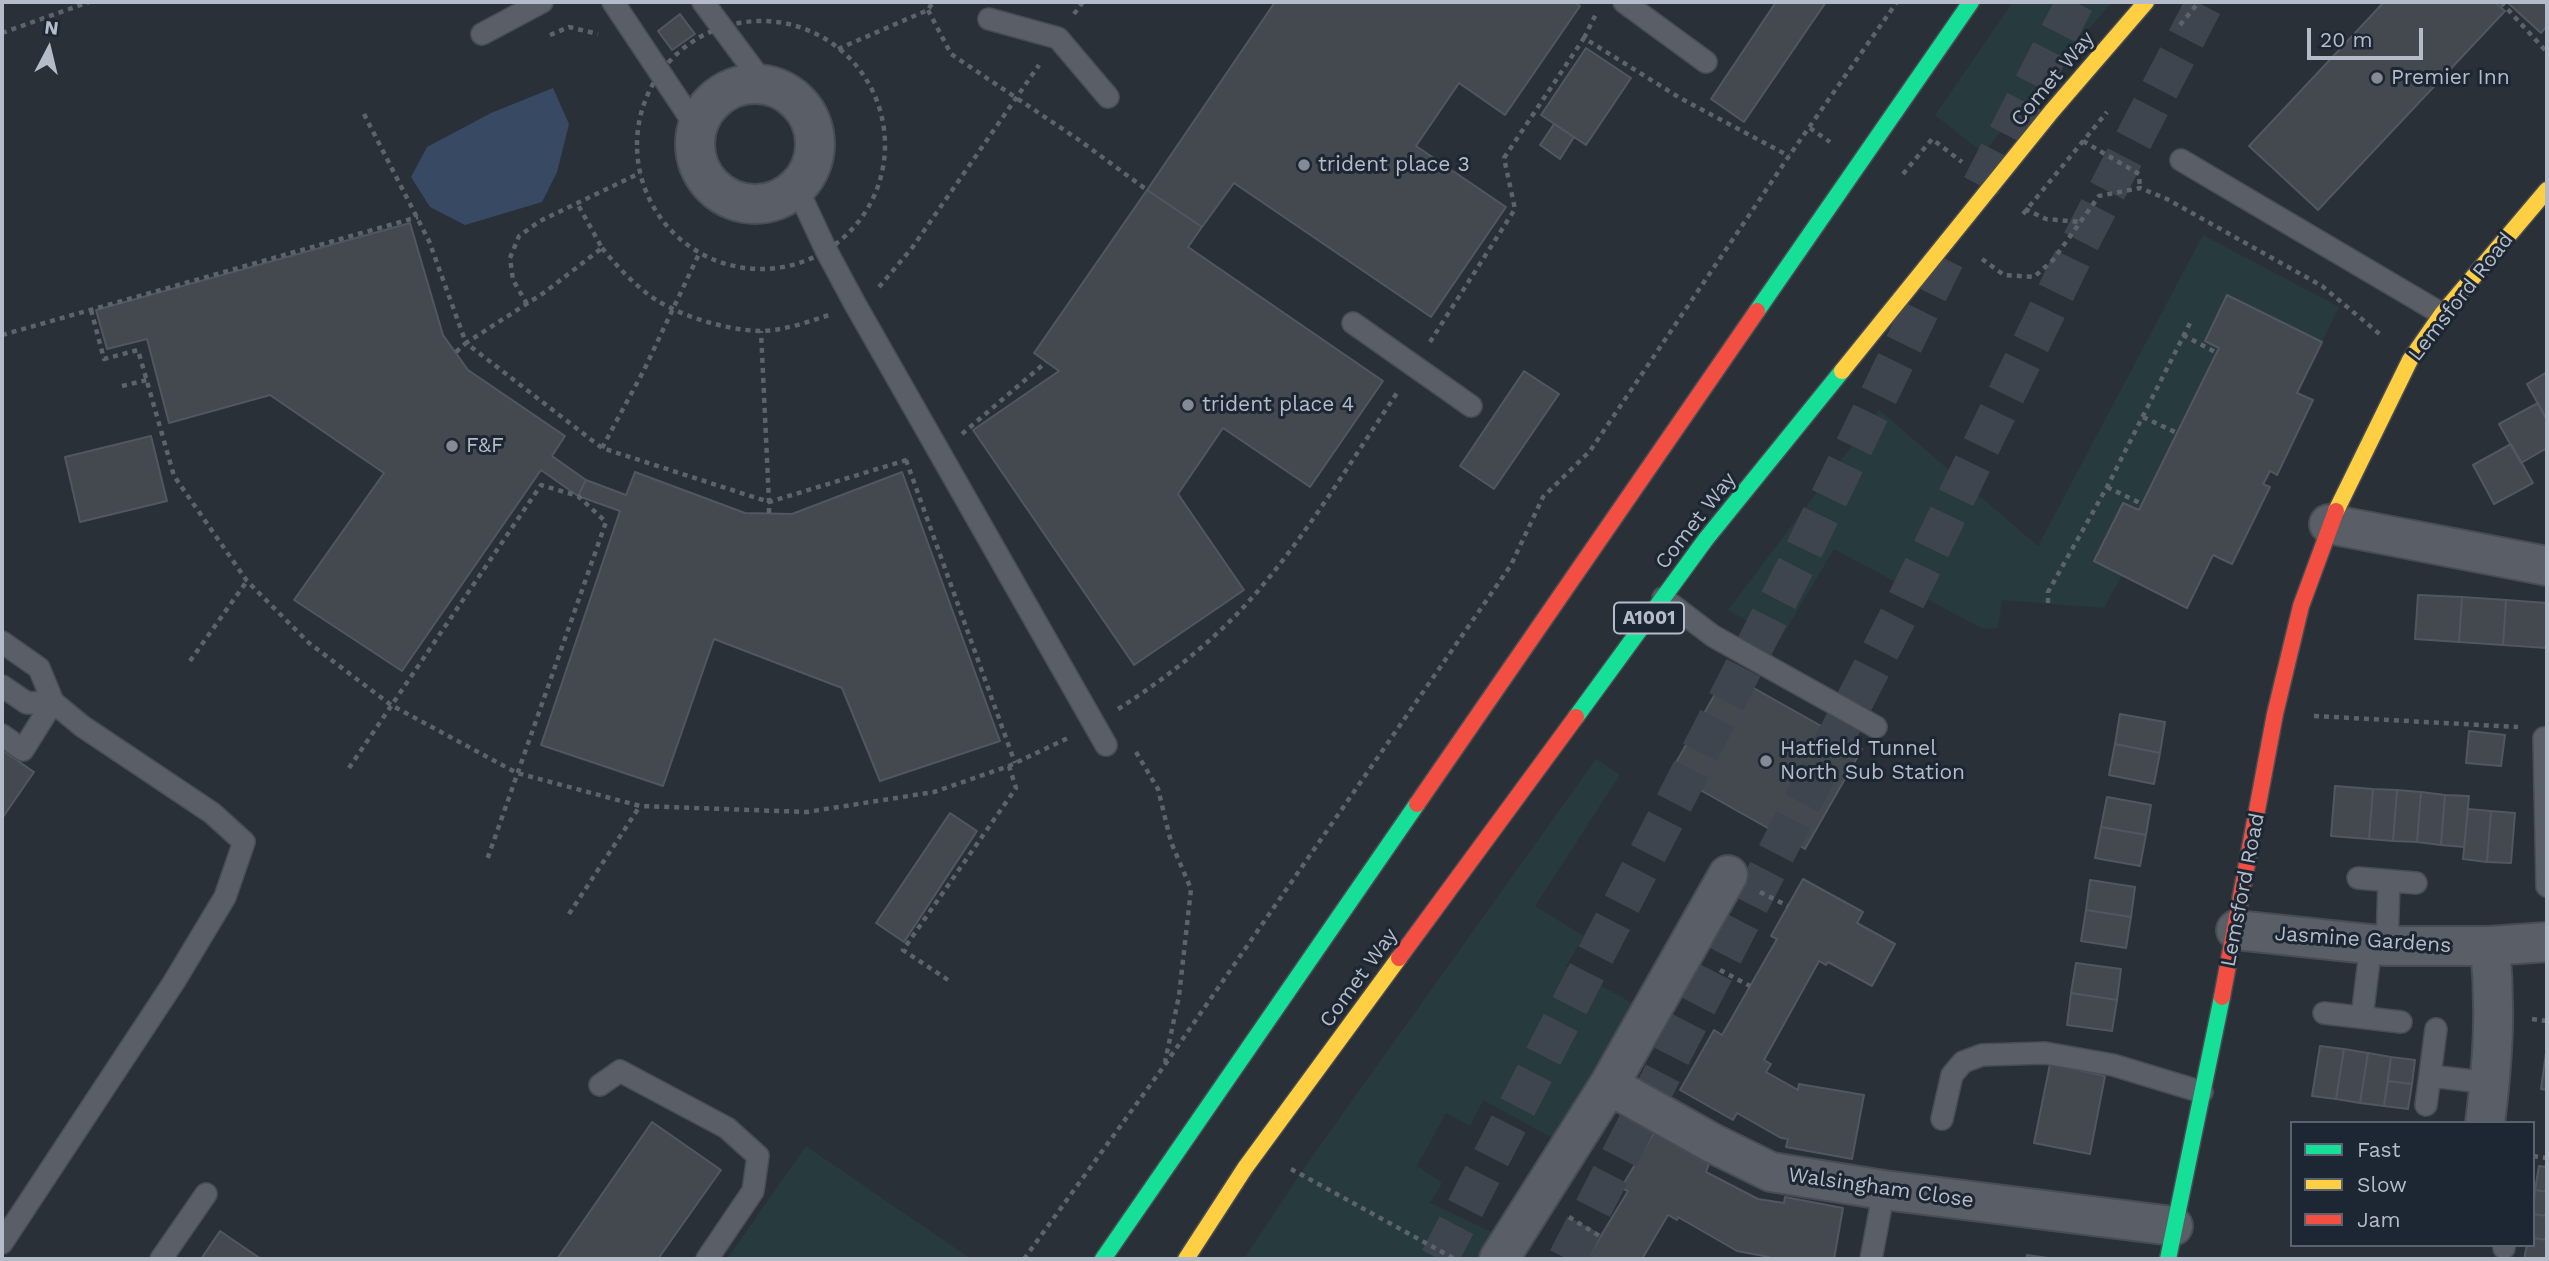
<!DOCTYPE html>
<style>
body{margin:0}
#map{position:relative;width:2549px;height:1261px;overflow:hidden;background:#2a3038;font-family:"Work Sans",sans-serif}
canvas{display:block}
.frame{position:absolute;inset:0;border:4px solid #b4bcc9;pointer-events:none}
.legend{position:absolute;left:2290px;top:1121px;width:245px;height:126px;box-sizing:border-box;background:#1d2633;border:2px solid #59626f;margin:0;padding:9px 12px;list-style:none;font-size:21px;color:#b4bcc9}
.legend li{display:flex;align-items:center;gap:14px;height:35px}
.legend b{width:35px;border:2px solid #59626f}
.north{position:absolute;left:14px;top:14px;width:70px;height:70px;-webkit-text-stroke:5px #1d2633;paint-order:stroke;rotate:7deg;font-size:19px;font-weight:700;line-height:28px;text-align:center;color:#b4bcc9}
.north::after{content:'';display:block;margin:auto;width:24px;height:32px;background:#b4bcc9;clip-path:polygon(50% 0,100% 100%,50% 72%,0 100%)}
.scale{position:absolute;left:2307px;top:28px;width:116px;height:32px;box-sizing:border-box;border:4px solid #b4bcc9;border-top:0;padding-left:9px;font-size:21px;line-height:24px;white-space:nowrap;color:#b4bcc9;-webkit-text-stroke:5px #1d2633;paint-order:stroke}
</style>
<div id="map">
<canvas width="2549" height="1261"></canvas>
<div class="frame"></div>
<ul class="legend">
<li><b style="height:9px;background:#16e098"></b>Fast</li>
<li><b style="height:9px;background:#ffcf43"></b>Slow</li>
<li><b style="height:9px;background:#f24e42"></b>Jam</li>
</ul>
<div class="north">N</div>
<div class="scale">20 m</div>
</div>
<script>
const g = document.querySelector('canvas').getContext('2d');
g.lineJoin = 'round';
function fillPath(path, color) {
  g.fillStyle = color;
  g.fill(path, 'evenodd');
}
function strokePath(path, color, width, dash) {
  g.strokeStyle = color;
  g.lineWidth = width;
  g.lineCap = dash ? 'butt' : 'round';
  g.setLineDash(dash || []);
  g.stroke(path);
}
function label(font, color, halo, rows, align = 'center') {
  g.font = font + ' "Work Sans",sans-serif';
  g.lineWidth = 6;
  g.setLineDash([]);
  g.textBaseline = 'middle';
  g.strokeStyle = halo;
  g.fillStyle = color;
  for (const [text, x, y, turn = 0] of rows) {
    g.save();
    g.translate(x, y);
    g.rotate((+turn || 0) * Math.PI / 180);
    g.textAlign = isNaN(turn) ? turn : align;
    if (halo) g.strokeText(text, 0, 0);
    g.fillText(text, 0, 0);
    g.restore();
  }
}
fillPath(new Path2D(`
 M2013,2H2112L1983,153L1935,115Z
 M2203,235L2339,307L2322,342L2227,295L2205,341L2219,348L2139,510L2123,503L2094,561L2122,575L2104,608L2002,600L1998,628L1983,629L1834,549L1780,640L1728,610L1879,410L2038,546Z
 M1596,759L1620,775L1535,906L1584,936L1566,966L1632,1003L1556,1140L1483,1100L1470,1126L1446,1113L1417,1166L1442,1183L1430,1203L1496,1234L1481,1259H1244L1307,1164Z
 M806,1146L971,1259H727Z`), '#273a3e');
fillPath(new Path2D(`
 M553,88L569,124L557,172L542,202L465,225L430,207L411,177L427,147L491,113Z`), '#384963');
const building = new Path2D(`
 M1275,2H1574L1580,6L1505,115L1459,83L1416,146L1506,207L1431,317L1234,183L1202,227L1147,190Z
 M1776,2H1826L1744,122L1711,99Z
 M2384,2H2495L2505,11L2318,210L2249,146Z
 M2507,2H2547V26L2541,33Z
 M680,14L695,34L672,50L658,31Z
 M1586,48L1631,78L1586,145L1541,115Z
 M1554,124L1574,137L1560,159L1540,145Z
 M1147,190L1202,227L1188,247L1383,381L1310,487L1223,428L1178,494L1244,590L1134,665L973,430L1059,371L1034,353Z
 M410,223L443,335L468,370L565,436L552,456L586,480L578,496L541,470L402,671L294,600L384,473L270,395L169,423L147,339L107,349L96,310Z
 M2227,295L2322,342L2297,393L2313,400L2277,475L2270,471L2267,477L2263,484L2270,487L2232,564L2213,555L2187,608L2094,561L2123,503L2139,510L2219,348L2205,341Z
 M1524,371L1559,394L1494,489L1460,466Z
 M2547,372V420L2527,384Z
 M2538,403L2547,420V448L2521,463L2499,424Z
 M151,436L167,501L80,522L65,457Z
 M2511,444L2533,483L2494,504L2473,465Z
 M635,472L745,513L792,514L902,472L1000,741L880,781L842,688L714,639L663,786L541,745L620,511L578,496L586,480L626,495Z
 M2418,595L2462,597L2459,642L2415,639Z
 M2462,597L2506,600L2503,645L2459,642Z
 M2506,600L2547,603V648L2503,645Z
 M1727,673L1862,749L1805,849L1670,773Z
 M2120,714L2165,722L2160,753L2115,744Z
 M2469,731L2505,735L2501,766L2466,763Z
 M2115,744L2160,753L2154,784L2109,775Z
 M2,750L34,772L3,817L2,816Z
 M2335,786L2373,789L2369,839L2331,836Z
 M2373,789L2397,790L2393,841L2369,839Z
 M2397,790L2421,792L2417,842L2393,841Z
 M2421,792L2445,795L2441,845L2417,842Z
 M2445,795L2469,796L2464,847L2441,845Z
 M2107,797L2151,805L2146,835L2101,827Z
 M2468,809L2491,811L2487,862L2463,859Z
 M2491,811L2515,813L2511,863L2487,862Z
 M950,813L977,831L904,942L876,923Z
 M2101,827L2146,835L2140,866L2095,858Z
 M1803,879L1863,912L1857,923L1895,944L1872,986L1828,962L1826,965L1819,961L1764,1060L1771,1064L1766,1072L1798,1090L1799,1084L1864,1095L1852,1159L1786,1147L1788,1139L1781,1138L1737,1113L1733,1120L1680,1090L1714,1030L1722,1035L1777,939L1771,936Z
 M2090,880L2135,887L2131,917L2086,910Z
 M2086,910L2131,917L2126,948L2081,941Z
 M2076,963L2121,969L2117,1000L2071,993Z
 M2071,993L2117,1000L2112,1031L2067,1025Z
 M2320,1046L2344,1049L2336,1099L2312,1096Z
 M2547,1046V1090L2541,1089Z
 M2344,1049L2368,1053L2360,1103L2336,1099Z
 M2368,1053L2391,1057L2384,1106L2360,1103Z
 M2391,1057L2415,1060L2412,1084L2388,1081Z
 M2050,1064L2105,1076L2090,1154L2034,1143Z
 M2388,1081L2412,1084L2408,1109L2384,1106Z
 M652,1122L721,1170L658,1259H557Z
 M1655,1131L1709,1164L1706,1172L1758,1199L1784,1203L1785,1197L1843,1208L1834,1259H1769V1257L1737,1251L1678,1217L1677,1220L1668,1215L1642,1259H1587L1628,1191L1621,1188Z
 M2539,1166L2547,1167V1192L2535,1190Z
 M2535,1190L2547,1192V1216L2533,1214Z
 M2533,1214L2547,1216V1240L2533,1238Z
 M220,1231L261,1259H201Z
 M2533,1238L2547,1240V1259H2524L2527,1245H2533Z
 M2027,1255L2055,1259H2026Z`);
fillPath(building, '#444950');
strokePath(building, '#52575f', 2);
strokePath(new Path2D(`
 M1981,186L2075,2
 M1439,1259L1798,562L1950,249
 M1567,1259L1900,613L2079,245L2205,2`), '#3f454e', 38, [38, 19]);
const lane = new Path2D(`
 M613,2L697,128
 M703,2L764,84
 M1624,2L1706,62
 M989,19L1058,38L1108,97
 M482,34L542,2
 M2181,160L2442,314
 M797,188L826,250L855,304L1106,745
 M1353,323L1471,406
 M1663,598L1713,636L1876,727
 M2,642L39,668L53,702L82,726L212,813L244,842L225,897L174,982L2,1243
 M2,686L27,703L53,702
 M2,735L23,750L53,702
 M2544,738L2547,886
 M2358,878L2416,883
 M2387,946L2389,881
 M2324,1013L2401,1022
 M2362,1017L2371,944
 M2431,1076L2490,1083
 M600,1085L620,1071L727,1128L758,1156L753,1191L707,1259
 M2426,1105L2436,1029
 M1942,1119L1952,1075L1963,1062L1982,1055L2045,1053L2113,1065L2202,1092
 M2504,1248V1245
 M161,1259L206,1194
 M1871,1259L1884,1190`);
const street = new Path2D(`
 M695 144a60 60 0 1 1 120 0a60 60 0 1 1-120 0Z
 M2329,524L2547,566
 M2236,930L2387,946H2490L2547,942
 M1609,1085L1728,875
 M2485,1123C2493,1061 2496,1009 2490,946
 M1499,1259L1609,1085L1712,1143L1771,1172L1884,1190L2173,1226`);
const fast = new Path2D(`
 M1757,311L1971,2
 M1576,717L1706,539L1842,371
 M1103,1259L1417,804
 M2168,1259L2222,997`);
const slow = new Path2D(`
 M1842,371L2052,111L2146,2
 M2336,511L2410,360L2442,314L2547,190
 M1186,1259L1245,1168L1399,958`);
const jam = new Path2D(`
 M1417,804L1757,311
 M1399,958L1576,717
 M2222,997L2275,714L2301,606L2336,511`);
strokePath(lane, '#484c53', 24);
strokePath(street, '#484c53', 42);
strokePath(fast, '#484c53', 19);
strokePath(slow, '#484c53', 19);
strokePath(jam, '#484c53', 19);
strokePath(new Path2D(`
 M2501,2L2545,50
 M928,10L951,54L1079,140L1147,190
 M1074,14L1083,2
 M637 145a124 124 0 1 1 248 0a124 124 0 1 1-248 0Z
 M2180,25L2199,2
 M2,33L89,2
 M550,35L569,27L598,34
 M1584,38L1597,12
 M838,49L928,10L933,2
 M364,114L429,241L466,343L545,292L602,248L577,203
 M1810,128L1830,142
 M2083,141L2139,174L2140,188
 M1903,174L1932,139L1962,162
 M2025,209L2046,219L2080,222
 M2023,214L2107,112
 M602,248C615,264 628,278 644,291C671,314 724,330 760,331C783,331 807,322 829,315
 M1982,259L2004,275L2034,277L2053,260L2099,196L2140,188L2167,199L2322,286L2382,336
 M879,287L912,248L1039,65
 M527,304L513,280L510,258L519,236L540,221L640,173
 M91,310L104,359L138,350L174,476L247,581L309,643L391,705L517,773L640,806L807,812L934,792L1009,766L1068,738
 M2,335L418,217
 M2183,335L2217,353
 M1430,342L1515,209L1504,158L1584,38L1680,98L1789,156
 M456,352L466,343L602,448L769,502L761,331
 M122,386L147,380
 M2143,417L2177,433
 M962,434L1046,362
 M602,448L644,370L699,254
 M906,460L1015,763
 M2107,487L2142,504
 M769,513V502L910,459
 M2048,603V592L2107,487L2190,323
 M190,661L247,581
 M1118,709C1162,681 1203,649 1239,612C1301,546 1348,465 1399,390
 M2314,716L2518,727
 M1136,752L1158,789L1171,842L1191,889L1179,996L1165,1062
 M349,768L541,485L578,496L606,522L487,860
 M1760,892L1788,906
 M569,914L640,806
 M1720,970L1750,986
 M948,980L903,950L1016,788L1009,766
 M2532,1019L2547,1021
 M2533,1156L2547,1158
 M1291,1169L1455,1259
 M1569,1217L1601,1237
 M1024,1259L1164,1066L1511,565L1543,497L1590,451L1789,156L1897,2`), '#5d636a', 4.5, [5, 5]);
strokePath(lane, '#5a5e66', 21);
strokePath(street, '#5a5e66', 38);
strokePath(fast, '#16e098', 16);
strokePath(slow, '#ffcf43', 16);
strokePath(jam, '#f24e42', 16);
for (const [x, y, r, color] of [
 [2377,78,7,"#848b96"],
 [1304,165,7,"#848b96"],
 [1188,405,7,"#848b96"],
 [452,446,7,"#848b96"],
 [1766,761,7,"#848b96"]
]) {
  const dot = new Path2D();
  dot.arc(x, y, r, 0, 2 * Math.PI);
  g.fillStyle = color;
  g.fill(dot);
  strokePath(dot, '#1d2633', 2.5);
}
for (const [x, y, w] of [
 [1649,618,70]
]) {
  const box = new Path2D();
  box.roundRect(x - w / 2, y - 15.5, w, 31, 5);
  g.fillStyle = '#1d2633';
  g.fill(box);
  strokePath(box, '#b4bcc9', 2);
}
label('bold 19px', '#b4bcc9', null, [
 ["A1001",1649,618]
]);
label('21px', '#b4bcc9', '#1d2633', [
 ["Premier Inn",2391,78],
 ["trident place 3",1318,165],
 ["trident place 4",1202,405],
 ["F&F",466,446],
 ["Hatfield Tunnel",1780,749],
 ["North Sub Station",1780,773]
], 'left');
label('21px', '#b4bcc9', '#1d2633', [
 ["Comet Way",2053,79,-50],
 ["Lemsford Road",2461,297,-52],
 ["Comet Way",1696,521,-52],
 ["Lemsford Road",2243,890,-79],
 ["Jasmine Gardens",2363,940,4],
 ["Comet Way",1359,978,-54],
 ["Walsingham Close",1881,1188,8]
]);
</script>
